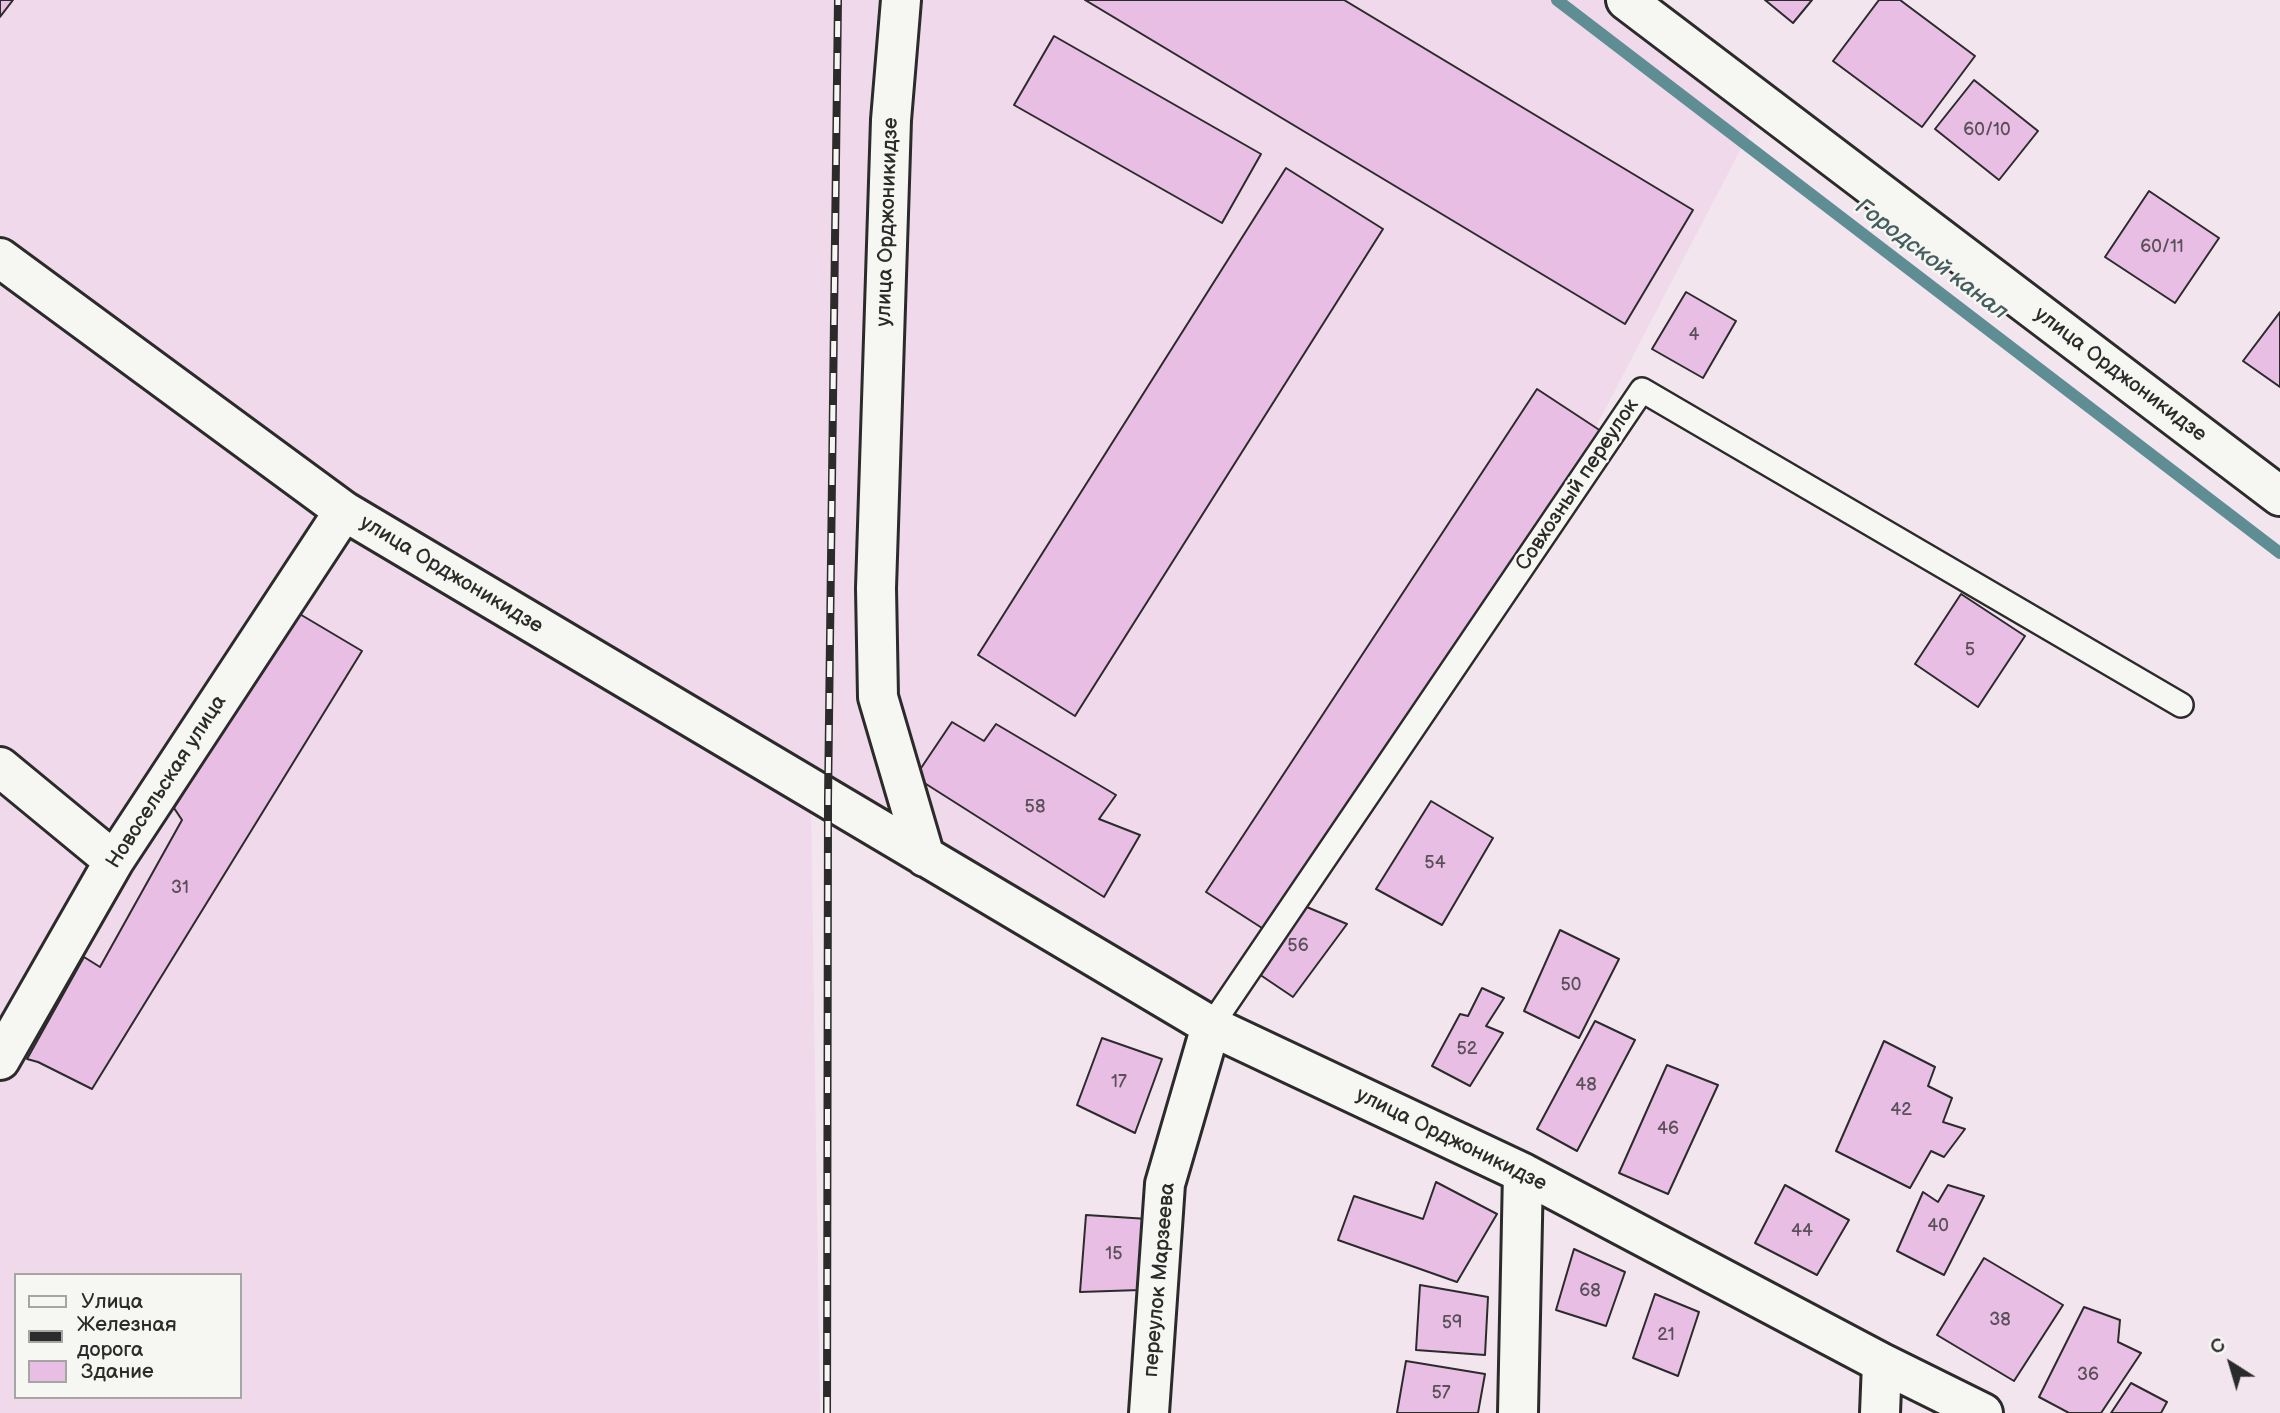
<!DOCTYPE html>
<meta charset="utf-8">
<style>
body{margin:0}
#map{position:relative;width:2280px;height:1413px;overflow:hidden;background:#f2e5ee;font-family:"Balsamiq Sans",sans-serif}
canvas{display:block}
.legend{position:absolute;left:14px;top:1273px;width:228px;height:126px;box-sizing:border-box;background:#f6f6f2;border:2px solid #a5a5a2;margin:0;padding:9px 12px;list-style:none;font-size:21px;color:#2b2b2b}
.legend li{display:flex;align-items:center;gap:14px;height:35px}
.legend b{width:35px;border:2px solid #a5a5a2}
.north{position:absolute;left:2196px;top:1329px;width:70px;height:70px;-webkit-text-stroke:5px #f6f6f2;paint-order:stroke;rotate:323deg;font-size:19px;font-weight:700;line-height:28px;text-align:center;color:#2b2b2b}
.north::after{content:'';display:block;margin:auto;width:24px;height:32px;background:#2b2b2b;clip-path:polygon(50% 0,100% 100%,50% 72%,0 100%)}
</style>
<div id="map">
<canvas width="2280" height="1413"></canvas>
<ul class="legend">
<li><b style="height:9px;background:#f6f6f2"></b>Улица</li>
<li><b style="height:9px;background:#2b2b2b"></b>Железная дорога</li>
<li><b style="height:19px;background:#e9bee4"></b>Здание</li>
</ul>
<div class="north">С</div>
</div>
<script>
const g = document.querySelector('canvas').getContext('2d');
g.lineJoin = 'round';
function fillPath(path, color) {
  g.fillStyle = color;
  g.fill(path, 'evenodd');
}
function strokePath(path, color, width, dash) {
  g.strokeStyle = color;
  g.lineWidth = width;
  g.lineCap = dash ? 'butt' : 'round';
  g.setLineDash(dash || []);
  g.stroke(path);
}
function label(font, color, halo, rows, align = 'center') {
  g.font = font + ' "Balsamiq Sans",sans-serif';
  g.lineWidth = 5;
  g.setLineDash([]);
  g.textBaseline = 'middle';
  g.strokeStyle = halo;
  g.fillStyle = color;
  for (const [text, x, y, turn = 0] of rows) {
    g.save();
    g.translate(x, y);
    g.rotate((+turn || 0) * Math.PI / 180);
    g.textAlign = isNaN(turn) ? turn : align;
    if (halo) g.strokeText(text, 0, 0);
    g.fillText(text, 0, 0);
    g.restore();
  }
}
fillPath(new Path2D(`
 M0,0H1616L1760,112L1524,565L1211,1026L811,807L820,1413H0ZM16,1275H240V1397H16Z`), '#efd9eb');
strokePath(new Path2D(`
 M1557,0L2280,553`), '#5e8e93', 12);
const building = new Path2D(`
 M0,0H13L0,17Z
 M1085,0H1344L1693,210L1625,324Z
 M1765,0H1812L1793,23Z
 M1879,0H1900L1975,56L1922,127L1833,61Z
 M1054,36L1261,154L1222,223L1014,105Z
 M1974,80L2038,131L1999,180L1935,129Z
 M1286,168L1383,229L1075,716L978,655Z
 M2149,191L2219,238L2175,303L2105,257Z
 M1686,292L1736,321L1703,378L1652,349Z
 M2280,312V387L2243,361Z
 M1537,389L1607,435L1276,937L1206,892Z
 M1961,594L2025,636L1978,707L1915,664Z
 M298,613L362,651L92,1089L38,1062L27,1059L84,957L100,967L182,820L174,808Z
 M952,722L984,741L996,724L1116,795L1099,819L1140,835L1104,897L915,777Z
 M1431,801L1493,838L1442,925L1376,889Z
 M1295,902L1347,924L1293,997L1250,968Z
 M1560,930L1619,959L1579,1038L1524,1011Z
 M1482,988L1504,998L1486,1026L1503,1033L1470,1086L1432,1066L1460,1014L1468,1016Z
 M1595,1021L1635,1040L1577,1151L1537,1129Z
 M1102,1038L1162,1059L1135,1133L1077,1105Z
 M1884,1041L1935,1067L1928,1086L1952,1098L1943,1122L1965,1129L1944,1157L1931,1151L1910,1188L1836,1151Z
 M1667,1065L1718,1085L1668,1194L1619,1173Z
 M1436,1182L1497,1214L1457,1282L1338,1240L1354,1196L1423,1219Z
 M1785,1185L1849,1220L1817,1275L1755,1243Z
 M1948,1185L1984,1196L1944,1275L1897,1251L1923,1192L1938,1202Z
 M1086,1215L1148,1219L1140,1290L1080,1292Z
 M1574,1249L1625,1272L1606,1326L1556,1310Z
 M1984,1258L2063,1305L2014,1381L1937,1335Z
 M1420,1285L1488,1297L1485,1355L1416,1350Z
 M1655,1294L1699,1312L1678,1376L1633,1358Z
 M2084,1307L2120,1320L2118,1342L2141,1353L2101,1413H2069L2039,1397Z
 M1406,1361L1485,1374L1478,1413H1397Z
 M2131,1383L2167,1402L2161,1413H2111Z`);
fillPath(building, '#e9bee4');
strokePath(building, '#2b2b2b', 2);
const lane = new Path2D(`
 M1211,1026L1642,390L2181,705`);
const street = new Path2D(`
 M901,0L891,120L876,588L878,697L925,857
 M1626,0L2280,496
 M0,258L344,511L1211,1026L1523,1173L1882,1363L1983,1413
 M0,767L114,861
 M0,1060L114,861L344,511
 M1149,1413L1165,1184L1211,1026
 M1518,1413L1523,1173
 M1880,1413L1882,1363`);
strokePath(lane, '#2b2b2b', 28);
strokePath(street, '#2b2b2b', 44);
strokePath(lane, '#f6f6f2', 23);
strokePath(street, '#f6f6f2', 38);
const rail = new Path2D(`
 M827,1413L828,800L838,0`);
strokePath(rail, '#2b2b2b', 8);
strokePath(rail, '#f6f6f2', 5, [16]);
label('18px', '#5a5059', null, [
 ["60/10",1987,130],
 ["60/11",2162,247],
 ["4",1694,335],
 ["5",1970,650],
 ["58",1035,807],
 ["54",1435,863],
 ["31",180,888],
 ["56",1298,946],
 ["50",1571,985],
 ["52",1467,1049],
 ["17",1119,1082],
 ["48",1586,1085],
 ["42",1901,1110],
 ["46",1668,1129],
 ["40",1938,1226],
 ["44",1802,1231],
 ["15",1114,1254],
 ["68",1590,1291],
 ["38",2000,1320],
 ["59",1452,1323],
 ["21",1666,1335],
 ["36",2088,1375],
 ["57",1441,1393]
]);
label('21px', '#2b2b2b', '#f6f6f2', [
 ["улица Орджоникидзе",888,222,-88],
 ["улица Орджоникидзе",2120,375,37],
 ["Совхозный переулок",1578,485,-56],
 ["улица Орджоникидзе",451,575,31],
 ["Новосельская улица",167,782,-57],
 ["улица Орджоникидзе",1451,1140,26],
 ["переулок Марзеева",1160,1280,-85]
]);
label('italic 23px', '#445d5f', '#f6f6f2', [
 ["Городской канал",1931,260,37]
]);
</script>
